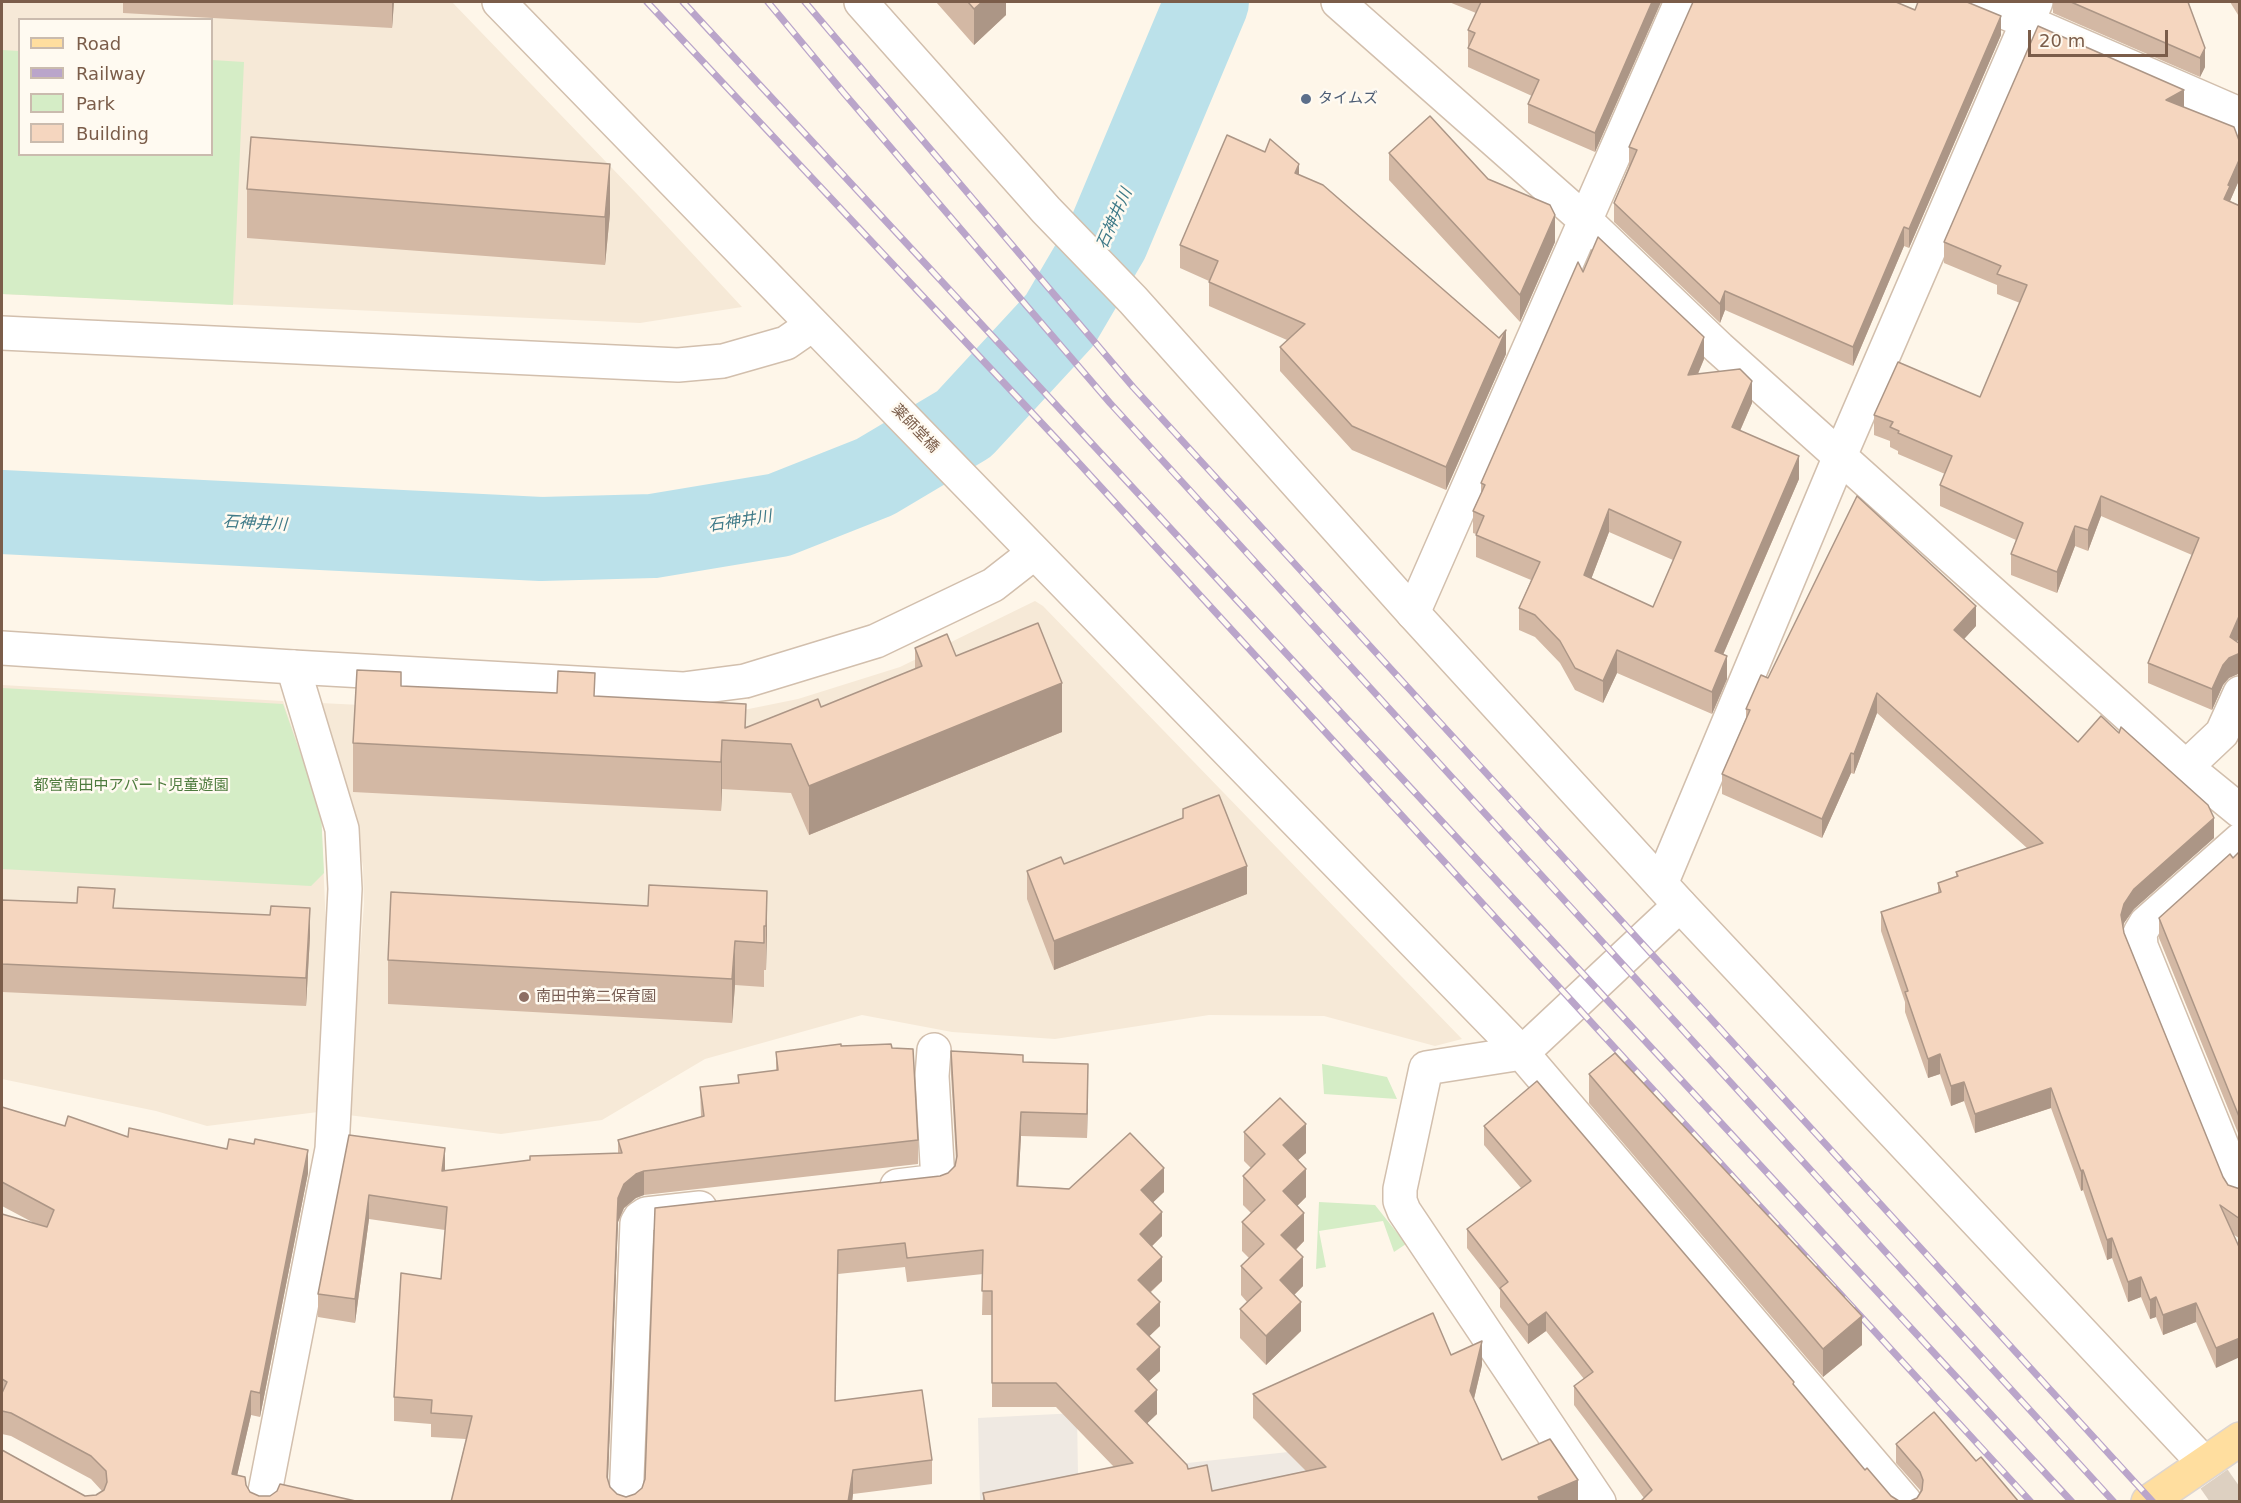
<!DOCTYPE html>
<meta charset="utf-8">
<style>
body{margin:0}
#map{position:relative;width:2241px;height:1503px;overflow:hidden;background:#fef6e9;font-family:"DejaVu Sans",sans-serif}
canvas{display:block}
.frame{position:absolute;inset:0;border:3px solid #7b5d4a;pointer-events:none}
.legend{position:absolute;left:18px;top:18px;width:195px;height:138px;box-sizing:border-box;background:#fffaf1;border:2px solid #cabbae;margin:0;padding:8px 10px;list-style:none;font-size:18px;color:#7b5d4a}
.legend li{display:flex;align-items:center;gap:12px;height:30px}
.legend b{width:30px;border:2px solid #cabbae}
.scale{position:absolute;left:2028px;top:30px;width:140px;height:27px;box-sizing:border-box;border:3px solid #7b5d4a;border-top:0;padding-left:8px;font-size:18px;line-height:21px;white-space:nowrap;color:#7b5d4a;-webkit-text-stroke:4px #fffaf1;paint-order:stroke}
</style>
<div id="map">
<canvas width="2241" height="1503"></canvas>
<div class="frame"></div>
<ul class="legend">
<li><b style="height:8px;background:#ffde9f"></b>Road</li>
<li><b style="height:8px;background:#baa5ca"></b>Railway</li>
<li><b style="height:16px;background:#d5edc6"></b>Park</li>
<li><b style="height:16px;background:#f5d6bf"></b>Building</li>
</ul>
<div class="scale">20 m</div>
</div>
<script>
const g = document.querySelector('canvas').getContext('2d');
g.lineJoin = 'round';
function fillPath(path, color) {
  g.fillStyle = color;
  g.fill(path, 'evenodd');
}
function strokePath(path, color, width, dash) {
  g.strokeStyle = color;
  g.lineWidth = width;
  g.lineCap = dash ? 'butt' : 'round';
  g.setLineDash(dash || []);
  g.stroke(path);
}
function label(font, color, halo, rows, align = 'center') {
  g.font = font + ' "DejaVu Sans","Noto Sans JP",sans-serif';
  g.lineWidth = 5;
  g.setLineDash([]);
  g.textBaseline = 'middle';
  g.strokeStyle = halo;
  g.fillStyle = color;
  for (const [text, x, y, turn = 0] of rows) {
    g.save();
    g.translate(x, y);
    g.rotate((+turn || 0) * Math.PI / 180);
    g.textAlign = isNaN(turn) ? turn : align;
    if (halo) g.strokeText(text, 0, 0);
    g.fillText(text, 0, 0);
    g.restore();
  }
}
fillPath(new Path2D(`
 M2,2H452L636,193L742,307L640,323L2,294ZM20,20H212V154H20Z
 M1035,601L1043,606L1462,1039L1435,1046L1324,1016L1209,1015L1055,1039L952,1032L862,1015L705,1059L602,1120L501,1134L348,1115L364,903L363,867L353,804L320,703L673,720L719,715L798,699L900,667Z
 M2,685L283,701L321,812L326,928L318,1112L207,1126L156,1111L2,1079Z`), '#f6e9d7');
fillPath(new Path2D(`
 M1077,1413L1078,1475L1352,1445L1373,1502H975L980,1501L978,1418Z`), '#efe9e2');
fillPath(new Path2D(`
 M2,50L19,51L20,154H212V60L244,62L233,305L2,294Z
 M2,688L283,704L321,812L324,873L311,886L2,869Z
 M1322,1064L1387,1077L1397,1099L1324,1094Z
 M1319,1202L1375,1205L1406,1244L1394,1252L1383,1221L1319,1231L1326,1267L1316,1269Z`), '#d5edc6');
strokePath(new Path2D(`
 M2,512L541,539L653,536L779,515L875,477L964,424L1060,320L1107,240L1207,2`), '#bbe1ea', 84);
strokePath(new Path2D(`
 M2210,1502L2240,1481`), '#ddd0c1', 33, [33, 16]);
const minor = new Path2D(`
 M1338,2L1586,221L1719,348L1983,585L2186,767L2240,811
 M1981,2L2232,111L2240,125
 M2,333L678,365L723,361L786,343L812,325
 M1413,613L1681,2
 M2186,767L2222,733L2240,693
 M2240,840L2146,923L2140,933L2141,946L2240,1190
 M1661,884L1840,456L2036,2
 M1522,1053L1905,1502
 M897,1186L938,1181L932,1076L934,1050
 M263,1502L332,1149L345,889L342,829L293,667
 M626,1502L637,1223L640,1218L646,1214L700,1208
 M1599,1502L1404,1211L1400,1201V1189L1426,1068L1522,1053L1680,905`);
const tertiary = new Path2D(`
 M499,2L1522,1053
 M861,2L1046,210L1133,300L1413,613L1680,905L2204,1463
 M2,648L293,667L683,689L745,681L876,641L993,585L1034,553`);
const primary = new Path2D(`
 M2148,1502L2240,1439`);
strokePath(minor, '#d2bfad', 36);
strokePath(tertiary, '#d2bfad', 36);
strokePath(primary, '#ddd5d0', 36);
strokePath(minor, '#fff', 33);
strokePath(tertiary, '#fff', 33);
strokePath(primary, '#ffde9f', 33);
const rail = new Path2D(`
 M647,2L1065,448L2031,1502
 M683,2L2072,1502
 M768,2L843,92L1110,403L2114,1502
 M805,2L1133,387L2153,1502`);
strokePath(rail, '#baa5ca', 7);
strokePath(rail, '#fffaf1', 4.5, [14]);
fillPath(new Path2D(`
 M123,2H394L392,28L123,13Z
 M936,2H1006V15L974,45Z
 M1449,2H1661L1595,152L1528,123V104L1532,96L1468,67V30L1476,13Z
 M2053,2H2188L2205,67L2200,77L2053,13Z
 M2230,2H2240V18Z
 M1915,10L2001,35L1909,248L1904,246L1853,366L1725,310L1720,323L1614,222V203L1629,166V147Z
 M2184,107L2240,143V178L2230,201L2240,206V635L2237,642L2240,644V675L2238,674L2229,678L2223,685L2212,710L2148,683V663L2192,555L2101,516L2088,551L2075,546L2057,593L2011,575V554L2016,540L1940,506V485L1945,474L1898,454V451L1890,447V441L1874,435V415L1980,397L2020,303L1997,294V285L1944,263V242Z
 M1389,153L1488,179L1555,242L1520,322L1389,180Z
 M1299,175L1506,354L1446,490L1352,450L1280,371V347L1287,340L1209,306V281L1180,268V245Z
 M247,189L610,213L605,265L247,238Z
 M1704,359L1698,374L1752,403L1740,431L1799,479L1723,655L1727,679L1712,714L1617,673L1603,703L1575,690L1560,663L1535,637L1519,630V608L1531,580L1476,557V534L1473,533V511L1481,493V483ZM1609,532L1673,560L1653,607L1591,579Z
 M1976,626L1964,639L2078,742L2214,838L2134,909L2124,923L2123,928L2124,933L2223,1177L2228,1185L2240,1189V1239L2233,1234L2216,1368L2196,1322L2163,1335L2156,1317L2150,1319L2141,1297L2128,1302L2112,1258L2107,1260L2083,1190L2081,1191L2051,1108L1975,1133L1964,1101L1951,1106L1940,1074L1928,1078L1905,1012V1002L1881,931V912L1938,893V883L1956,877V872L2027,848L1877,713L1854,774L1851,773L1822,838L1722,794V774L1746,718V709L1768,678Z
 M915,648L956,656L1062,732L809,835L791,793L722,789L721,811L353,792V743L401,686L595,696L746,727L821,707L915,669Z
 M1183,809L1247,894L1054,970L1027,899V871L1064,864L1183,818Z
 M2240,851V1138L2159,938V918L2233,858Z
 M767,891L766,970H764V987L735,985L732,1023L388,1004V960L648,906Z
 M2,900L115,908L310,936L306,1006L2,992Z
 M841,1046L892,1048L918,1140V1164L644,1195L636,1198L624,1208L618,1222L608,1481L610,1487L617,1494L626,1497L635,1494L642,1488L645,1479L655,1208L940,1176L948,1173L955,1166L956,1161L951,1075V1051L1023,1062L1088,1088L1087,1138L1021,1136L1018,1186L1164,1192L1153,1202L1162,1236L1152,1246L1162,1281L1151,1292L1160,1326L1149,1336L1160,1371L1149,1381L1157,1414L1147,1423L1188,1469L1212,1491L1306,1471L1253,1418V1394L1451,1355L1482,1365L1474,1399L1502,1460L1578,1502H983V1493L1114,1467L1056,1407H992V1315H982L983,1274L907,1282L905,1267L838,1274L835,1401L932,1460V1484L853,1494L852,1502H451L466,1439L431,1437V1424L394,1421V1397L441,1279L445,1230L369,1219L355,1323L318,1317V1294L349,1135L445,1171L618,1153V1140L701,1117L700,1087L738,1083V1075L776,1071V1052Z
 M1589,1074L1862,1345L1823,1377L1589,1103Z
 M2,1107L65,1126L128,1137L308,1173L260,1417L251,1415L237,1475L250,1492L259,1496L360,1502L85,1496L96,1495L102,1491L91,1479L11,1436L2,1434V1214L34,1223L2,1206Z
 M1484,1126L1794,1386L1865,1470L1891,1496L1644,1498L1574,1405V1386L1584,1379L1546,1331L1528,1344L1500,1307V1290L1467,1248V1229L1521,1188L1484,1145Z
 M1244,1132L1306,1153L1298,1160L1306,1197L1297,1206L1304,1241L1296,1250L1303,1286L1294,1295L1301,1331L1266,1365L1240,1338V1309L1247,1302L1241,1295V1266L1249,1258L1242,1251V1222L1251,1213L1243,1205V1176L1251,1168L1244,1161Z
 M1896,1444L1976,1461L1917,1498L1921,1493L1920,1490L1896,1463Z`), '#d3b8a4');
fillPath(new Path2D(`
 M392,2H394L392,28Z
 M982,2H1006V15L974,45V9Z
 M1652,2H1661L1595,152V133Z
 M2001,16V35L1909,248V229Z
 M2205,48V67L2200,77V58Z
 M2184,90V111L2166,100Z
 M2240,158V178L2230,201V206L2224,199L2228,185Z
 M610,164V213L605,265V217Z
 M1299,164V187L1295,173Z
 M1555,215V242L1520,322V295Z
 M1904,227V246L1853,366V347Z
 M1725,291V310L1720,323V304Z
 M1506,330V354L1446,490V467Z
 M1704,337V359L1688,397V375Z
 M1752,381V403L1732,449V427Z
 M1799,456V479L1715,673V651Z
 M2101,496V516L2088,551V530Z
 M1609,509V532L1584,598V575Z
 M2075,526V546L2057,593V572Z
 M1976,606V626L1954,650V630Z
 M2240,614V635L2230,657L2238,654V674L2229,678L2223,685L2212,710V689L2223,665L2230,637Z
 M1617,650V673L1603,703V681Z
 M1727,656V679L1712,714V692Z
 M1062,683V732L809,835V786Z
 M1877,693V713L1854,774V754Z
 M722,740V789L721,811V762Z
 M1851,753V773L1822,838V819Z
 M2214,818V838L2134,909L2124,923L2121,934V915L2124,904L2134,889Z
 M1247,866V894L1054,970V941Z
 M767,891V935L766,970V926Z
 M310,908V936L306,1006V978Z
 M735,941V985L732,1023V979Z
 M1940,1054V1074L1928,1078V1059Z
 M1088,1064V1088L1087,1138V1114Z
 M1964,1082V1101L1951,1106V1086Z
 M2051,1088V1108L1975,1133V1114Z
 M1021,1112V1136L1017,1210V1186Z
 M1306,1124V1153L1283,1173V1145Z
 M445,1148V1172L442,1171Z
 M308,1150V1173L260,1417V1393Z
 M1164,1168V1192L1141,1214V1190Z
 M1306,1169V1197L1283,1220V1191Z
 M2083,1170V1190L2081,1191V1171Z
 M644,1171V1195L636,1198L624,1208L618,1222L607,1501V1477L618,1198L624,1184L636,1174Z
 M369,1195V1219L355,1323V1299Z
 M1162,1212V1236L1140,1258V1234Z
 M1304,1213V1241L1281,1264V1235Z
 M2112,1238V1258L2107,1260V1240Z
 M1162,1257V1281L1138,1303V1280Z
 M1303,1257V1286L1280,1309V1280Z
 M2141,1277V1297L2128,1302V1282Z
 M2156,1297V1317L2150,1319V1300Z
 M1160,1302V1326L1137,1348V1324Z
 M1301,1302V1331L1266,1365V1336Z
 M2196,1303V1322L2163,1335V1315Z
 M1546,1312V1331L1528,1344V1325Z
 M1862,1316V1345L1823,1377V1349Z
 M2240,1338V1357L2216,1368V1348Z
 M1482,1341V1365L1470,1415V1391Z
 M1160,1347V1371L1137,1392V1369Z
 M1157,1390V1414L1135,1435V1411Z
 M251,1391V1415L232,1498V1474Z
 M853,1470V1494L852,1502H848Z
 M1578,1480V1502H1538V1497Z`), '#ac9686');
const building = new Path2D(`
 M968,2H982L974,9Z
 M1481,2H1652L1595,133L1528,104L1539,80L1468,48L1475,33L1468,30Z
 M1693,2H1896L1915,10L1918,2H1967L2001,16L1909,229L1904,227L1853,347L1725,291L1720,304L1614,203L1637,150L1629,147Z
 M2071,2H2188L2205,48L2200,58Z
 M2038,26L2184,90L2166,100L2234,127L2240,143V158L2228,185L2230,186L2224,199L2240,206V614L2230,637L2240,644V654H2238L2229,658L2223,665L2212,689L2148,663L2199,538L2101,496L2088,530L2075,526L2057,572L2011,554L2023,523L1940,485L1952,456L1898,433L1899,431L1890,427L1893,422L1874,415L1898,362L1980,397L2027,285L1997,274L2001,266L1944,242Z
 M1430,116L1488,179L1550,205L1555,215L1520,295L1389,153Z
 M1227,135L1265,152L1270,139L1299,164L1295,173L1323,185L1499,338L1506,330L1446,467L1352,426L1280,347L1305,324L1209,282L1218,261L1180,245Z
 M251,137L610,164L605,217L247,189Z
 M1598,237L1704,337L1688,375L1740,369L1752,381L1732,427L1799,456L1715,651L1727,656L1712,692L1617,650L1603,681L1575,668L1560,641L1535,615L1519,608L1540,562L1476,535L1484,516L1473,511L1485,485L1481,483L1578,262L1583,272ZM1609,509L1681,542L1653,607L1584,575Z
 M1857,496L1976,606L1954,630L2078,742L2101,716L2119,733L2121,727L2208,805L2214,818L2134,889L2124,904L2121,915L2124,933L2223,1177L2228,1185L2240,1189V1219L2220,1205L2240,1249V1338L2216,1348L2196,1303L2163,1315L2156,1297L2150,1300L2141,1277L2128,1282L2112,1238L2107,1240L2083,1170L2081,1171L2051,1088L1975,1114L1964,1082L1951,1086L1940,1054L1928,1059L1905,992L1908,991L1881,912L1941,892L1938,883L1958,876L1956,872L2043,843L1877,693L1854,754L1851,753L1822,819L1722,774L1750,710L1746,709L1761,675L1768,678Z
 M1038,623L1062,683L809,786L791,744L722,740L721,762L353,743L357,670L401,672V686L557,693L558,671L595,673L594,696L746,704L745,728L818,699L821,707L922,666L915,648L947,634L956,656Z
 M1219,795L1247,866L1054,941L1027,871L1061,857L1064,864L1183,818V809Z
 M2240,851V1119L2159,918L2230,854L2233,858Z
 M649,885L767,891L766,926H764V943L735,941L732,979L388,960L391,892L648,906Z
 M78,887L115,889L113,908L270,915L271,906L310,908L306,978L2,964V900L77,903Z
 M841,1044V1046L891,1044L892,1048L913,1049L918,1140L644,1171L636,1174L624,1184L618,1198L607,1477L610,1487L617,1494L626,1497L635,1494L642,1488L645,1479L655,1208L940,1176L948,1173L955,1166L957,1156L951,1051L1023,1055V1062L1088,1064L1087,1114L1021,1112L1017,1186L1069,1189L1130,1133L1164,1168L1141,1190L1162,1212L1140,1234L1162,1257L1138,1280L1160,1302L1137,1324L1160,1347L1137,1369L1157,1390L1135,1411L1187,1465L1188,1469L1207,1465L1212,1491L1326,1467L1253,1394L1433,1313L1451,1355L1482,1341L1470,1391L1502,1460L1550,1439L1578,1480L1538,1497L1540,1502H985L983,1493L1133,1463L1056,1383H992V1291H982L983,1250L907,1258L905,1243L838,1250L835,1401L922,1390L932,1460L853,1470L848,1502H451L472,1416L431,1413L432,1400L394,1397L401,1273L441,1279L447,1207L369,1195L355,1299L318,1294L349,1135L445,1148L442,1171L530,1160V1156L622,1153L618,1140L704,1116L700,1087L739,1083L738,1075L778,1070L776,1052Z
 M1615,1053L1862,1316L1823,1349L1589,1074Z
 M1537,1081L1794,1382L1793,1384L1865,1470L1867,1468L1891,1496L1899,1501L1905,1502H1640L1652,1490L1574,1386L1593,1372L1546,1312L1528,1325L1500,1288L1508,1282L1467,1229L1531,1181L1484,1126Z
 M1280,1098L1306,1124L1283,1145L1306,1169L1283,1191L1304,1213L1281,1235L1303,1257L1280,1280L1301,1302L1266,1336L1240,1309L1262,1288L1241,1266L1264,1244L1242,1222L1265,1200L1243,1176L1265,1154L1244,1132Z
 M2,1107L65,1126L68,1116L128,1137L129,1128L227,1149L229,1139L254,1144L255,1139L308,1150L260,1393L251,1391L232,1474L245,1477L246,1485L250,1492L259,1496H270L277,1491L280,1484L360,1502H2V1450L85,1496L96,1495L104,1490L107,1482L106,1471L91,1456L11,1413L2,1411V1393L7,1382L2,1379V1214L47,1227L54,1210L2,1182Z
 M1934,1412L1976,1461L1981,1457L2019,1502H1908L1917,1498L1922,1490L1923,1480L1920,1472L1896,1444Z`);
fillPath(building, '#f5d6bf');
strokePath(building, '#ac9686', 1.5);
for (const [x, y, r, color] of [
 [1306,99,6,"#5c6f8a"],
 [524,997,6,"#8d6e63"]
]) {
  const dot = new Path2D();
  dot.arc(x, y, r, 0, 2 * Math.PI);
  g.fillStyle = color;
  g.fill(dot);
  strokePath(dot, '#fffaf1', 2);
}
label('15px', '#4e5e75', '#fffaf1', [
 ["タイムズ",1318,99]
], 'left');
label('15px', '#7b5d4a', '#fffaf1', [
 ["薬師堂橋",915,429,46]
]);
label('15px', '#4e7b3e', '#fffaf1', [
 ["都営南田中アパート児童遊園",131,786]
]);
label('15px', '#785e54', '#fffaf1', [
 ["南田中第二保育園",536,997]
], 'left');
label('italic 16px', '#3f7a88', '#fffaf1', [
 ["石神井川",1115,219,-66],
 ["石神井川",740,522,-9],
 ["石神井川",255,524,3]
]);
</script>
